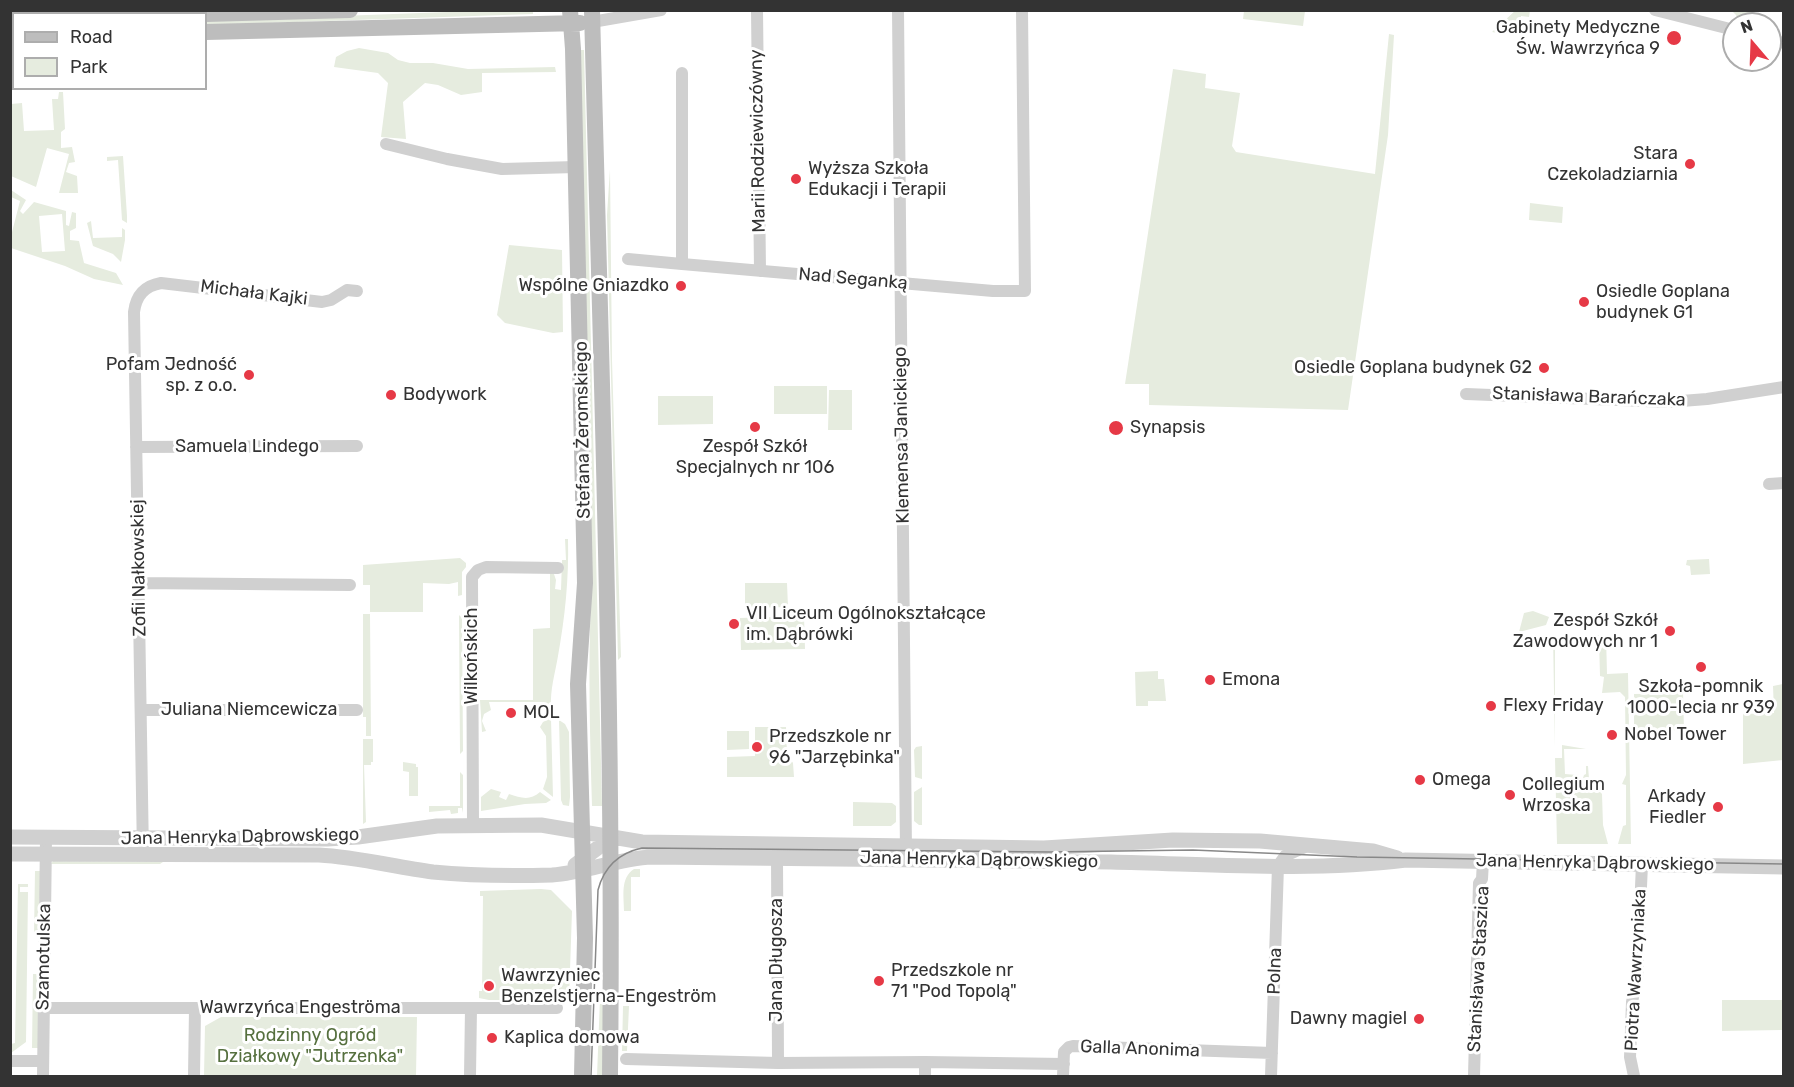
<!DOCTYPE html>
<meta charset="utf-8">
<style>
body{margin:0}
#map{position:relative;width:1794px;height:1087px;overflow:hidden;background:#fff;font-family:Rubik,sans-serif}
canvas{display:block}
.frame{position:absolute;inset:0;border:12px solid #333;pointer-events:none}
.legend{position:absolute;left:12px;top:12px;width:195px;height:78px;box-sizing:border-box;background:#fff;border:2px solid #adadad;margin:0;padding:8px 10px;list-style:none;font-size:18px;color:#333}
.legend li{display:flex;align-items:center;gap:12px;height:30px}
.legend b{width:30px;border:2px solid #adadad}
.north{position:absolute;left:1722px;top:12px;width:60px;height:60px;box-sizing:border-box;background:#fff;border:2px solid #adadad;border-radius:50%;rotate:341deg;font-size:16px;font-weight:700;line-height:24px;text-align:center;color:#333}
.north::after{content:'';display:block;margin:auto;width:21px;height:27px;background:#e63946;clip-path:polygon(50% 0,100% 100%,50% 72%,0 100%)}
</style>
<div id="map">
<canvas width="1794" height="1087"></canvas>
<div class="frame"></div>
<ul class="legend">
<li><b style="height:8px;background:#bdbdbd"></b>Road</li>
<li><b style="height:16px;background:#e6ecdf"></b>Park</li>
</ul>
<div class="north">N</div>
</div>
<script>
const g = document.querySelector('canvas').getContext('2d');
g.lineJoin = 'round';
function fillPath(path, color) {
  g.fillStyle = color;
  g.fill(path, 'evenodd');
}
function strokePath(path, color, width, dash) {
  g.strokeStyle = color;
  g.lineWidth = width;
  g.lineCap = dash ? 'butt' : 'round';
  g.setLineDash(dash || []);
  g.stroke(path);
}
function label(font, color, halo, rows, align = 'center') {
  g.font = font + ' Rubik,sans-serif';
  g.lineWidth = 6;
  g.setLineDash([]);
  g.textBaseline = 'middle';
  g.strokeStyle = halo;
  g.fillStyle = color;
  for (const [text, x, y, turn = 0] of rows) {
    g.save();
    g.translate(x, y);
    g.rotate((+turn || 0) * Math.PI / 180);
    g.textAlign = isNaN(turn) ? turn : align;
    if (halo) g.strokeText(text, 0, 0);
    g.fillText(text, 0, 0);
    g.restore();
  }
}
fillPath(new Path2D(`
 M501,10L533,11V14L206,25V21Z
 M1516,10L1530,11L1529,17L1521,16L1520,25L1528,27L1526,35L1520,37L1521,29L1505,27L1503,34L1492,32Z
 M1244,11V10L1305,11L1303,26L1243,19Z
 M1732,11H1755L1753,24L1740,23L1736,15Z
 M1389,34L1394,35L1388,135L1348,410L1149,405V384H1125L1173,69L1206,74L1205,88L1240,93L1232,146L1236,152L1375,174Z
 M359,48L388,53L398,60L410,63H433L468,69L555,67L556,72L482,73V92L461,95L438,85L425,83L403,102L406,139L381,137L388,83L378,73L334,67L336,57L347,51Z
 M580,50H584L602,806H592C590,737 588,669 591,600Z
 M59,92H63L65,129L61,132V148L72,147L75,162L69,163L66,172L77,176L78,193H59L69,154L47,148L36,187L11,176V104L22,103L24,131L54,130L52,99H58Z
 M123,156L127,216V223L122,220L118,160L107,161V157Z
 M610,169L612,360L621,657L618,660L607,215Z
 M11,190L26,200L20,211L23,214L34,202L66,211V225L69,226L72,212L76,213V228L70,231V240L79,241L84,263L116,273L123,285L94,279L65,266L11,248V236L20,201L11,197ZM62,214L65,251L42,252L39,216Z
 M1530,203L1563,207L1562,223L1529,220Z
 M91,221L93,238L122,237V228L125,230V240L121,262L113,254L93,246L87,223Z
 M509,245L562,250L563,332L553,333L505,323L497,315Z
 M774,386H827V414H774Z
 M829,390H852V430H828Z
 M658,396H713V424L658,425Z
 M565,539H568C569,579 565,617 558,656C555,674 550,689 551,707L543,709L542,702H489L491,710L484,714L482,721L486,731L482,732L480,700H533V629L550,628V573L554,574L556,580L555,589L561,590L562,560H566Z
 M460,558L466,563V567L462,572V595L458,596V582L449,584L423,583V612H370V585H363V565Z
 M1709,559L1710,574L1691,575L1690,566L1686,565L1687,560Z
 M745,583H787L788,607L745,608Z
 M1533,611L1549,617L1546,625L1519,632L1524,613Z
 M363,614H370L371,736H366V717H363Z
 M459,615L462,618L463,751L460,754Z
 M804,616L805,649L741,650L740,618Z
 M1606,635L1607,674L1628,673L1631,844H1618L1623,826L1626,825V785L1622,784L1626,775L1625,697L1620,692L1602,693L1604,677L1600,676L1599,639C1583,639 1565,630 1555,648V748L1553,636Z
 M1158,671V679H1164L1166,701H1148V706H1136L1135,672Z
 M1783,684V760L1743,764V714L1774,713L1773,686Z
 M1683,693L1684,730L1634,731V694Z
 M551,718L553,797L543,789L547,777L546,736L540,727L543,722Z
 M559,720L565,724L569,732L570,797L569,806L563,805L561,800Z
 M755,727H786L787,754L793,763L794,777H727V757L755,756Z
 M727,731H749V749L727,750Z
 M363,739H373V762H371V765H364L366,822L363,824Z
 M1562,745L1586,749H1564L1565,774L1577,775L1578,778H1583L1584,775L1586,774V766H1588L1589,779L1602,794L1603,825L1608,844H1557L1555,758H1562Z
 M922,746V779L915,777L914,750L916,747Z
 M403,762L416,764V767H418V796H409V772L403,771Z
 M460,772L463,775V813L462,808H458V813L451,814L450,810L429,812V806H460Z
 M922,787V825H919L914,821V792Z
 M491,789L501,792L499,797L506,800L509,794C521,798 530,801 540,792L551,800L546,803L525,804L481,811V797Z
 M853,802L892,803L896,806V822L891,826H853Z
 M53,861L163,862L160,864H51Z
 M634,869H640V877H631V911H624C624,896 620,878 634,869Z
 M35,871H41L38,934H34Z
 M18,884H28V887H20V892H28L26,1042L11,1053V1044L15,1043Z
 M541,889L551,890L572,911L569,1000H489L479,998V991H482L483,896H480V891Z
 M33,974H37V984L39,985L38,1048H32Z
 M605,994V1076H597L600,998Z
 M1722,1000H1782V1030L1722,1031Z
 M623,1006H629L627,1051H622Z
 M221,1017H417L416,1076H204L205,1026Z`), '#e6ecdf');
strokePath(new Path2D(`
 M757,10L760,271
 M898,10L906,852
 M1655,10L1734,30
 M592,22L661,10
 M1770,40L1784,43
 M682,73V264L993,291H1025L1022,10
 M386,144L447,159L502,169L576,167
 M628,259L682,264
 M1466,394L1669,402L1707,399L1784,387
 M136,447L357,446
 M1769,484L1784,483
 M139,583L350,585
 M141,710H357
 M473,825L472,577L478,570L486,567L558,568
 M143,855L134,312C136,296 144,286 161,283L322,302L331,300L347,290L357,291
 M777,857L778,1063
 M44,1008H557
 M626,1059L778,1063L925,1062L1064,1064
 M10,1061H43
 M925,1062V1076
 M43,1076L46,838
 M194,1076L195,1008
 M470,1076L471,1008
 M1063,1076L1064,1052L1069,1047L1073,1046L1272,1053
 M1271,1076L1278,866L1285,856L1307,846
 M1474,1076L1479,883L1482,879L1483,861
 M1634,1076L1630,1057L1632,1002L1637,978L1642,864`), '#d0d0d0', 12);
strokePath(new Path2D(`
 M10,837L327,839L358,837L437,826L541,825L642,842L1044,848L1173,840L1260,841L1373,851L1397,858
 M10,854L319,855C357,857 395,867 433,872C472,876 513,876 552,875C586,873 618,858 652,857C805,858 958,859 1111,862C1209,864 1308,872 1406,860L1784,867
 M575,865L611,838`), '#d0d0d0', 15);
strokePath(new Path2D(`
 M570,10L573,49L585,583L578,684L585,938L582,1076
 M592,10C601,366 614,721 610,1076
 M206,14L350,10
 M10,20L14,19
 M206,32L580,23
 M10,37H14`), '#bdbdbd', 16);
strokePath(new Path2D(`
 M591,1076L598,890C604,867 619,853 642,848L1050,852L1193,850L1357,857L1784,864`), '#888', 1.5);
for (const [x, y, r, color] of [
 [1674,38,8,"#e63946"],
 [1690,164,6,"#e63946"],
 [796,179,6,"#e63946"],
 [681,286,6,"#e63946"],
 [1584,302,6,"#e63946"],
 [1544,368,6,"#e63946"],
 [249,375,6,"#e63946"],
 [391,395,6,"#e63946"],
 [755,427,6,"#e63946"],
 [1116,428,8,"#e63946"],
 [734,624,6,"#e63946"],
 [1670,631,6,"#e63946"],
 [1701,667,6,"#e63946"],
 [1210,680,6,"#e63946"],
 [1491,706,6,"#e63946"],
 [511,713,6,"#e63946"],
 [1612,735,6,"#e63946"],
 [757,747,6,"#e63946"],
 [1420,780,6,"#e63946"],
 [1510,795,6,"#e63946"],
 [1718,807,6,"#e63946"],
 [879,981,6,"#e63946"],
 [489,986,6,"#e63946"],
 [1419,1019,6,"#e63946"],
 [492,1038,6,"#e63946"]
]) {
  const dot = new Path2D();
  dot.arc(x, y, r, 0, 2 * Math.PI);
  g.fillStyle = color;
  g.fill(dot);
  strokePath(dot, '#fff', 2);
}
label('18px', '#333', '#fff', [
 ["Gabinety Medyczne",1660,28,"right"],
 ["Św. Wawrzyńca 9",1660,49,"right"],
 ["Stara",1678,154,"right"],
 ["Czekoladziarnia",1678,175,"right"],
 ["Wyższa Szkoła",808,169],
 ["Edukacji i Terapii",808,190],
 ["Wspólne Gniazdko",669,286,"right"],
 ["Osiedle Goplana",1596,292],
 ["budynek G1",1596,313],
 ["Pofam Jedność",237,365,"right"],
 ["sp. z o.o.",237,386,"right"],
 ["Osiedle Goplana budynek G2",1532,368,"right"],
 ["Bodywork",403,395],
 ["Synapsis",1130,428],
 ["Zespół Szkół",755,447,"center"],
 ["Specjalnych nr 106",755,468,"center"],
 ["VII Liceum Ogólnokształcące",746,614],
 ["im. Dąbrówki",746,635],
 ["Zespół Szkół",1658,621,"right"],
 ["Zawodowych nr 1",1658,642,"right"],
 ["Emona",1222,680],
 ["Szkoła-pomnik",1701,687,"center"],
 ["1000-lecia nr 939",1701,708,"center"],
 ["Flexy Friday",1503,706],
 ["MOL",523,713],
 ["Nobel Tower",1624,735],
 ["Przedszkole nr",769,737],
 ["96 \"Jarzębinka\"",769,758],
 ["Omega",1432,780],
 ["Collegium",1522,785],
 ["Wrzoska",1522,806],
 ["Arkady",1706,797,"right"],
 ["Fiedler",1706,818,"right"],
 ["Przedszkole nr",891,971],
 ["71 \"Pod Topolą\"",891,992],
 ["Wawrzyniec",501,976],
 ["Benzelstjerna-Engeström",501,997],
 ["Dawny magiel",1407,1019,"right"],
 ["Kaplica domowa",504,1038]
], 'left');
label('18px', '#333', '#fff', [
 ["Marii Rodziewiczówny",758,141,-91],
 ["Nad Seganką",853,279,5],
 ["Michała Kajki",254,293,7],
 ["Stanisława Barańczaka",1589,397,2],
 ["Stefana Żeromskiego",583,430,-91],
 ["Klemensa Janickiego",902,435,-91],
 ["Samuela Lindego",247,447],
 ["Zofii Nałkowskiej",139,568,-91],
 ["Wilkońskich",472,656,-90],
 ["Juliana Niemcewicza",249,710],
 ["Jana Henryka Dąbrowskiego",240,837,-1],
 ["Jana Henryka Dąbrowskiego",979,860,1],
 ["Jana Henryka Dąbrowskiego",1595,863,1],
 ["Szamotulska",44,957,-89],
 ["Jana Długosza",777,960,-90],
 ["Stanisława Staszica",1479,969,-87],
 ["Piotra Wawrzyniaka",1636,970,-87],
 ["Polna",1275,971,-88],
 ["Wawrzyńca Engeströma",300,1008],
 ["Galla Anonima",1140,1049,2]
]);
label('18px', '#56703f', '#fff', [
 ["Rodzinny Ogród",310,1036],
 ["Działkowy \"Jutrzenka\"",310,1057]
]);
</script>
